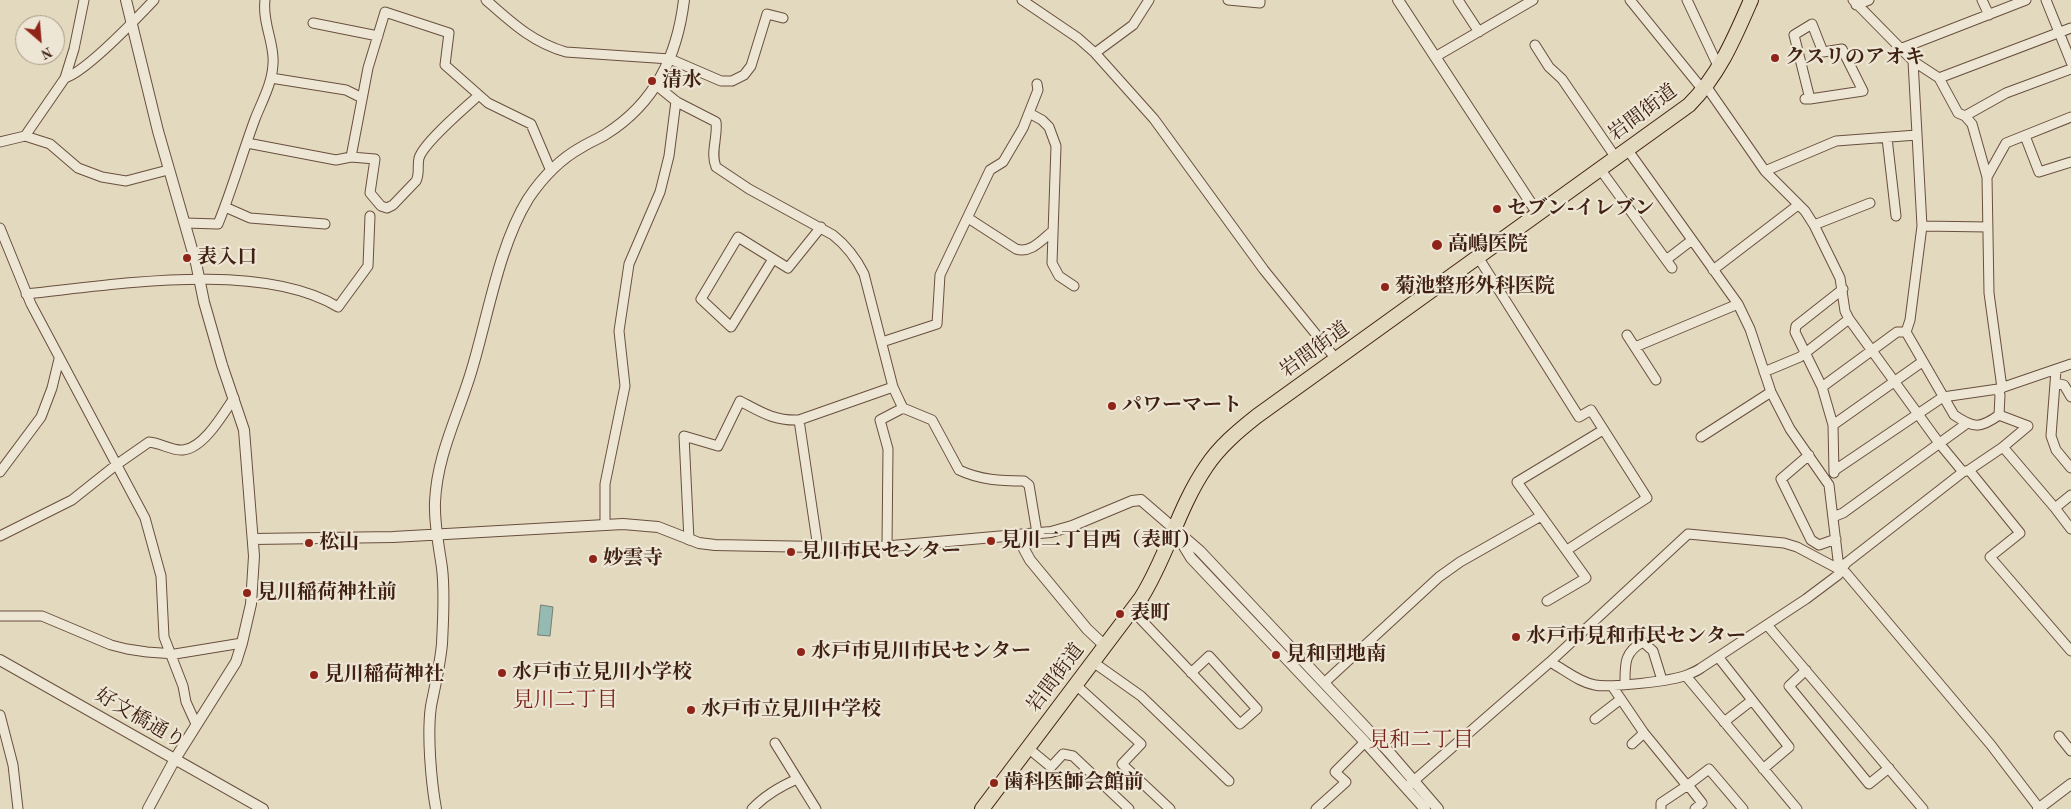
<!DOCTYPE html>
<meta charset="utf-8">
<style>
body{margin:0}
#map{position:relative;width:2071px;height:809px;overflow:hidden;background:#e3d9be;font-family:"Old Standard TT",serif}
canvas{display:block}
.north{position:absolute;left:15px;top:15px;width:50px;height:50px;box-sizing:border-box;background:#ede6d5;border:1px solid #a89787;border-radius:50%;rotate:153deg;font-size:14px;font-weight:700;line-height:20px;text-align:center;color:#402112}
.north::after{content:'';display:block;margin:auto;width:18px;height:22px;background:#8f2418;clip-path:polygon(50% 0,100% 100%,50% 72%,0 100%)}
</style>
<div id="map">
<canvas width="2071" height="809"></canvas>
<div class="north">N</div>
</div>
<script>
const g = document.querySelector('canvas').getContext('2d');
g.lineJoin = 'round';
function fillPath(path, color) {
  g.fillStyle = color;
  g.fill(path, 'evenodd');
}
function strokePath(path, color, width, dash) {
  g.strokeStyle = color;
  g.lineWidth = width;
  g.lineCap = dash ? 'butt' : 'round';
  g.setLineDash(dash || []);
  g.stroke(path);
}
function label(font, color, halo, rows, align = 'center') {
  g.font = font + ' "Old Standard TT","Noto Serif JP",serif';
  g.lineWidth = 4.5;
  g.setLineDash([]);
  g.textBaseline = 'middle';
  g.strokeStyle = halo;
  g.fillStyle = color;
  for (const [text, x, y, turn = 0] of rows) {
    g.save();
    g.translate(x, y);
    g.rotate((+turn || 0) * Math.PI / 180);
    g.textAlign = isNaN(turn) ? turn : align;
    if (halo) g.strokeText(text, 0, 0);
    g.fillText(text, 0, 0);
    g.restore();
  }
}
const water = new Path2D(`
 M541,605L553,607L550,636L538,635Z`);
fillPath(water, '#95bab2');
strokePath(water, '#737d72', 1);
const minor = new Path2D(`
 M486,0C511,22 533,43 566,52L670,59L721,81H732L744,75L751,66L767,14L783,18
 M1022,0L1078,38L1095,53L1154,119L1264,270L1336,359
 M1228,0L1260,3V0
 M1458,0L1479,32
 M1630,0L1703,90
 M1687,0L1719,68
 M1853,0L1913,61L1939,78L1958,113L1965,116L1972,124L1987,177L1989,293L2002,388
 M1982,0L1989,15
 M2046,0L2071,62
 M1856,5L1869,0
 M313,23L378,36
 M1535,45L1549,67L1562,79L1616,158
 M1900,49L2026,0
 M1095,53L1133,25L1149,0
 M1435,57L1533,0
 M1913,61L1922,226L1910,320L1906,332L1954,415C1973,428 1980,429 1999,415L2000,395L1998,389
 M65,78L74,49L84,0
 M271,78L346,90L362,98
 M1939,78L2071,28
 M656,85L677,102L716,122C718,137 710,153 716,167L749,189L833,235C847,246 856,258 864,274L893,387L900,402L903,408L932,420L959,470C980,480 1001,481 1024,481L1029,485L1037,533
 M1706,86L1765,171L1805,211L1814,225L1840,278L1845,311L1849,319L1939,443L1963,472
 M1805,99H1810L1863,91L1842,49L1823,52L1812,24L1794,35L1810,99
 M1029,113L1042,120L1049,127L1056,146L1052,263L1059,276L1074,286
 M1965,116L2006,93L2071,69
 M25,136L50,144L78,168L102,177L126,181L168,170
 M2025,136L2039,172L2071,162
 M1887,138L1896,216
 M0,142L25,136L65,78C87,71 137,18 154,0
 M247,143L336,160L351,157L368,68L385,12L449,33L445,65L488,103L531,124L551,171
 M1627,149L1738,304L1750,329L1771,392L1790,429L1829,485L1838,560L1841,570
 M351,157L375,159L370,193L381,206L387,208L393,205L416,181C420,174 417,166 419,158C424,142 465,108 479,95
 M1600,169L1672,268
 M1765,171L1836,141L1917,135
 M1987,177L2006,143L2071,117
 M225,207L250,218L325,224
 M968,218L1016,249C1031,254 1042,239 1053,231
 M185,223L218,224C232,190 242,154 255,119C262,101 272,84 273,64C275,44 262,23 265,0
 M1814,225L1870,203
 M1922,226L1988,227
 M0,228L31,304L145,518L161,576L164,637L183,686L186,702L196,724
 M1478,257L1579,417L1591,410L1647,498L1567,550
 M773,259L731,327L701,299L738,237L788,268L821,227
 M1666,260L1692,240
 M1713,270L1798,205
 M26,294C114,285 260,260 338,307L368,266L370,216
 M1627,335L1656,380
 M882,342L937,324L940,275L990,170L1003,162L1023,128L1038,90L1037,84
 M1635,347L1738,304
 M2056,370L2051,436L2056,450L2071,468
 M1764,372L1800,357L1849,319
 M2055,383L2064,385L2071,397
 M1822,387L1897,332H1906
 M799,420L818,548
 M1833,425L1922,362
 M1701,437L1771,392
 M2003,447L2055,508L2071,495
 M1809,455L1781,479L1811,540L1819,545L1836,539
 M1835,470L1943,397L1998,389L2071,364
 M1969,470L2020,533L1990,557L2071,651
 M0,472L41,417L52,388L59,359
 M1834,473L1833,425L1822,387L1795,332L1796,326L1843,289
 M2055,508L2071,529
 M1833,517L1843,513L1966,424
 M605,525V484L625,386L619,331L629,264L660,192L669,156L676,101
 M0,536L72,500L116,465L149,442C161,443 172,451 183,450C204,448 223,414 234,398
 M689,540L684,436L718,446L740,401C761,412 774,421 799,420L893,387
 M887,546L888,449L880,420L903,408
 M1547,601L1586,578L1517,482L1603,430
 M1132,610L1240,724L1257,709L1209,656L1191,673
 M0,616H42L111,645L127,649L147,652L175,654L242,643
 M1768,626L1923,809
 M1719,658L1789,747L1763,769
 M1093,662L1141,696L1229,781
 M1550,662C1564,669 1578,682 1595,685C1609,688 1673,681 1687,675C1692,673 1697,671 1701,668L1806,599L1838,575L1846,563L1963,472L1969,470L2003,447L2028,426L1999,415
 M1806,670L1789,686L1869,784L1889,768
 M1686,676L1797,809
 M1324,683L1439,577L1460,562L1541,516
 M1625,684C1625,664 1624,652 1643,642L1653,651L1662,680
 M1076,685L1141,744L1122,764L1170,809
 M1612,686L1644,733L1684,782L1688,785L1709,769L1743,809
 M0,715L13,765L18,809
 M1595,719L1621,699
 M1724,722L1751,701
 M2059,736L2071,751
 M775,743L816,809
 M1632,744L1644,733
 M1028,748L1051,767L1063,754L1073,756L1129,809
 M1409,785L1550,662L1688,534L1784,543L1797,547L1846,573L1991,745L2039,808
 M752,809C765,795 779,787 797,779
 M1316,809L1346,782L1335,772L1365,742
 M1661,809V803L1688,785L1702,803L1695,809`);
const tertiary = new Path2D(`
 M126,0L158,131L196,263L204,302L222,365L244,430L254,556L251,604L242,643L236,662L175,759L148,809
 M1398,0L1538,214
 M1021,535L1024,549L1030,560L1087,629L1105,646
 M1177,535L1191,558L1365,742L1425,809
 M253,539L393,537L623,524L658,527L699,543L715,545L869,548L1051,532L1072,526L1132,501L1141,500L1200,551L1389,752L1438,809
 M0,660L263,809
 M436,809C431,781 427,734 431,706C435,686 440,665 442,644C443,620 445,593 442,568C439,546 434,525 435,502C437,454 459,414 472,369C488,316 499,246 528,199C542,178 560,159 582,147C590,142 598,139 606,134C655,103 677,57 684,0
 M2038,809L2071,784`);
const primary = new Path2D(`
 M982,809L1141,598C1167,557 1178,508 1206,467C1219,447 1238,431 1257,416L1689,105C1719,75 1734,39 1751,0`);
strokePath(minor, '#694f3d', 11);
strokePath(tertiary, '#694f3d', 12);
strokePath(primary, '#402112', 16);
strokePath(minor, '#ede6d5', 9);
strokePath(tertiary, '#ede6d5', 10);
strokePath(primary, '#e3d9be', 14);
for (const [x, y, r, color] of [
 [1775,58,5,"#8f2418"],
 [652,81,5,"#8f2418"],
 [1497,209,5,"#8f2418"],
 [1437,245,6,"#8f2418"],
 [187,258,5,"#8f2418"],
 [1385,287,5,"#8f2418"],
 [1112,406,5,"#8f2418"],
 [991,541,5,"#8f2418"],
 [309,543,5,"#8f2418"],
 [791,552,5,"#8f2418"],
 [593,559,5,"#8f2418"],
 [247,593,5,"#8f2418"],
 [1120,614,5,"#8f2418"],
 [1516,637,5,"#8f2418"],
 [801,652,5,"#8f2418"],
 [1276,655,5,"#8f2418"],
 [502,673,5,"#8f2418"],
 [314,675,5,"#8f2418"],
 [691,710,5,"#8f2418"],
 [994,783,5,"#8f2418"]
]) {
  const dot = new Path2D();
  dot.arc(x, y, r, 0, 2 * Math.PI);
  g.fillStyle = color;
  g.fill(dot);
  strokePath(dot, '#ede6d5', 2);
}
label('bold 20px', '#402112', '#ede6d5', [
 ["クスリのアオキ",1785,58],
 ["清水",662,81],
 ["セブン-イレブン",1507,209],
 ["高嶋医院",1448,245],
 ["表入口",197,258],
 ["菊池整形外科医院",1395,287],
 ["パワーマート",1122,406],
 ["見川二丁目西（表町）",1001,541],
 ["松山",319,543],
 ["見川市民センター",801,552],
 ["妙雲寺",603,559],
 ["見川稲荷神社前",257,593],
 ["表町",1130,614],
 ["水戸市見和市民センター",1526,637],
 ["水戸市見川市民センター",811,652],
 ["見和団地南",1286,655],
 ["水戸市立見川小学校",512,673],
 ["見川稲荷神社",324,675],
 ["水戸市立見川中学校",701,710],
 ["歯科医師会館前",1004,783]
], 'left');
label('20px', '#402112', '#ede6d5', [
 ["岩間街道",1643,113,-37],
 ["岩間街道",1315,350,-36],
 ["岩間街道",1056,678,-53],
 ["好文橋通り",140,719,30]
]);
label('21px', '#7a1f14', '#ede6d5', [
 ["見川二丁目",565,700],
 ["見和二丁目",1421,740]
]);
</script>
